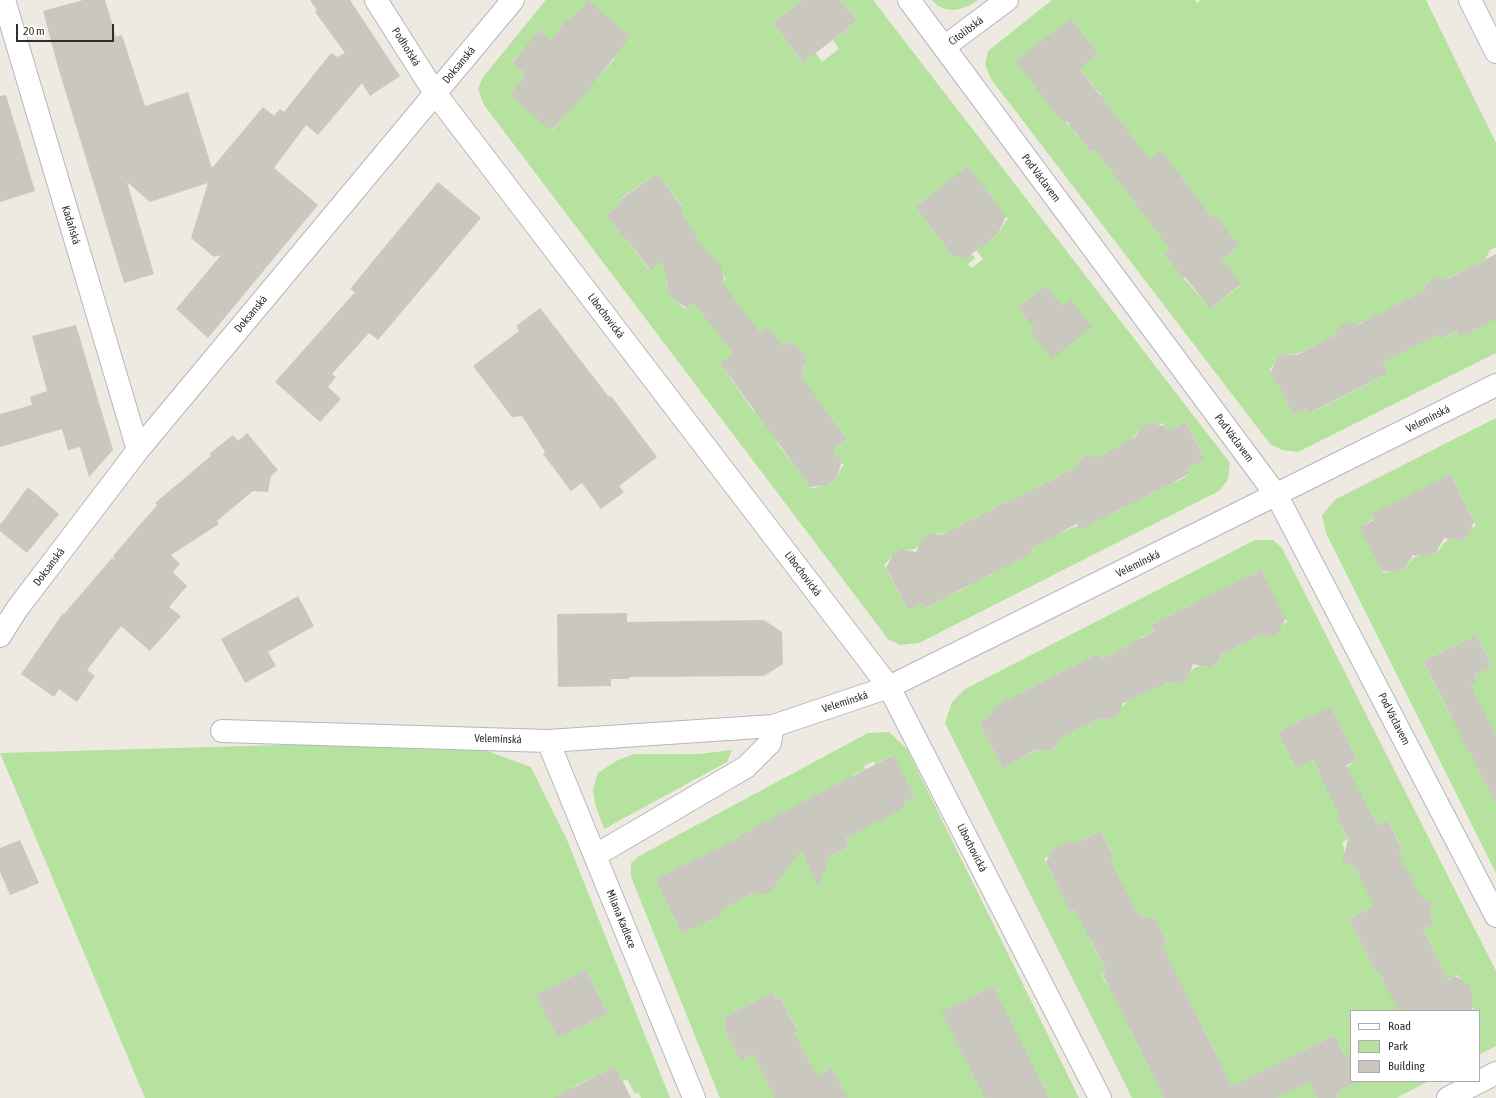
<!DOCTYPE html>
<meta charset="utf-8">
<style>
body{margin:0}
#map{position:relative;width:1496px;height:1098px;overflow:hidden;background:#eee9e1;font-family:"Asap Condensed",sans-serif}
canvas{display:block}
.legend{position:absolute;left:1350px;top:1010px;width:130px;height:72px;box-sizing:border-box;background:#fff;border:1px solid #ababab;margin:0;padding:5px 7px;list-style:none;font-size:12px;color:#2e2e2e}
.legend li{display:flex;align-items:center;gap:8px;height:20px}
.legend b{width:20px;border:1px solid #ababab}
.scale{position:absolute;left:16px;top:24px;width:98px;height:18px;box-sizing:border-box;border:2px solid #2e2e2e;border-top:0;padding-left:5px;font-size:12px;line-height:14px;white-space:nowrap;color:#2e2e2e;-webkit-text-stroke:3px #fff;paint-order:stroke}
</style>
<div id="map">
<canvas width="1496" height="1098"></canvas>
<ul class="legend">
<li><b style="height:5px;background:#fff"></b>Road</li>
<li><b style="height:11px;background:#b5e39f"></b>Park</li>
<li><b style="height:11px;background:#cac7bf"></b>Building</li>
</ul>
<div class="scale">20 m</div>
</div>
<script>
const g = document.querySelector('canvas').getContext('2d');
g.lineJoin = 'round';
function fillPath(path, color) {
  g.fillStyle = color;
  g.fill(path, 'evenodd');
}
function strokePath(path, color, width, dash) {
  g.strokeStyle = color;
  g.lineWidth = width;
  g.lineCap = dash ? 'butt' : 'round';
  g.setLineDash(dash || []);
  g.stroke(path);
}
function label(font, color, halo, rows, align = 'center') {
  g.font = font + ' "Asap Condensed",sans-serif';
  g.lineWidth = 3;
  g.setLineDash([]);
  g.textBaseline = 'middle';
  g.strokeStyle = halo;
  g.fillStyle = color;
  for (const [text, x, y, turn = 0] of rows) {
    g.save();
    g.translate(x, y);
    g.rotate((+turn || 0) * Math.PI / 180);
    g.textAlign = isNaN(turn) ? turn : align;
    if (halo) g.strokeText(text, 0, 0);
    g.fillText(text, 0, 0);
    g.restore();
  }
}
fillPath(new Path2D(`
 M546,0H802L773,23L803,63L813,49L822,62L839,49L833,40L857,21L840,0H873L1230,463L1228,480L1219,491L919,643L900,645L888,639L484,105L478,89L483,77ZM568,19L615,58L552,131L509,95L525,76L522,74L524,72L512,62L517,56L529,66L546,45L535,35L539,30L551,40ZM968,167L1008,219C1002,224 1002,230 997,235C990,242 981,240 973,246L983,259L972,268L968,264L975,258L968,249L955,259L915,207ZM657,173L683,207L666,220L649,270L627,239L625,240L606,215L622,203L620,199ZM705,251L726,279L685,309C682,305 677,304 673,299C669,294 669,287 665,281ZM768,327L782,347L790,341L802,351L807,363L801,369L804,374L754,412L720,363ZM823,406L847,439L833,450L844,465C839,469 839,474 835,479C829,486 819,485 812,489L776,442ZM1186,422L1205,460L1186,469L1189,475L1173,483L1170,478L1155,485L1158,490L1142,498L1139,493C1135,498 1130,504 1125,507C1106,519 1083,522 1063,532L1039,486L1075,468L1079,459L1087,455L1098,457L1132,439L1141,428L1149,423L1158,425L1163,423L1167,431ZM1007,501L1034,552L1000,563L1002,568L987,577L970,579L972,584L956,593L953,587L939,595L941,600L926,608L922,603L908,611L884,565C890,560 892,553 900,550C906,548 911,552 918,547C923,543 923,536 931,534C936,532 940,535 946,533Z
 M932,0H978C964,11 944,15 932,0Z
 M1052,0H1195L1197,3L1201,0H1426L1496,143V247L1490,250L1485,260L1450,277L1446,279L1436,278L1428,282L1424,290L1400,303L1440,334L1443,339L1457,331L1460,337L1496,318V353L1298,452L1282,450L1270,444L991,79L985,65L988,51ZM1071,18L1099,54L1080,69L1101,95L1078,113L1081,117L1070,126L1066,122L1064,124ZM1108,105L1124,127L1091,153L1074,131ZM1192,233L1239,246L1216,264L1230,270L1241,285L1210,309L1164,254ZM1362,322L1389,373L1311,413L1307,408L1293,415L1270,369C1275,365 1276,359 1281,356C1287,352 1293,356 1300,353Z
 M1496,418V735L1468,749L1496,805V873L1326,533L1322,515L1336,499ZM1450,474L1476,526L1471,528L1467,537L1459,541L1449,539C1441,544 1442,548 1436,553C1430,558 1424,555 1418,556C1410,557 1410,565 1404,569C1398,574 1390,570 1383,573L1360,527ZM1476,635L1492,666L1474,675L1477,682L1469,685L1478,704L1451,717L1423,661Z
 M1255,540H1273L1282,548L1496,971V1046L1479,1055V1011H1471L1474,1009L1471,1005L1473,995L1457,975L1396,1005L1398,1011H1351V1059L1349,1056L1344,1054L1334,1035L1296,1054L1302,1067L1301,1085L1310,1082L1317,1098H1132L945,723L952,702L965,689ZM1261,570L1287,621L1270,637L1261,635L1221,655L1219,662L1209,668L1199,666L1195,668L1190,671L1187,680C1177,684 1172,680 1163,684L1140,638L1155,631L1151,625L1199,601L1202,607L1214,594ZM1099,653L1126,704L1121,707L1118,715L1110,719L1100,718L1060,738L1055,748L1047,752L1038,749L1003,768L979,723L1023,699L1021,693ZM1331,706L1357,759L1345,769L1321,777L1313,760L1296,768L1278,732ZM1365,802L1377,825L1388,820L1403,850L1358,873L1355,867L1347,864C1343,856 1346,850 1342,843L1348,839L1337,817ZM1101,831L1115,859L1111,861L1123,885L1071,912L1044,859L1050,856L1054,848L1066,842L1075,843ZM1415,886L1434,924L1423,929L1431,945L1376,973L1349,919ZM1142,914L1145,919L1153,915L1167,942L1162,945L1147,973L1111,991L1102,975L1107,972L1090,940ZM1188,998L1218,1057L1159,1087L1129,1028Z
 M889,732L907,749L1079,1098H1049L1037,1074L988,1098H847L832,1068L792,1089V1098H720L631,877V863L639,856L868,733ZM892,755L915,797L904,803L906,807L888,816L839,825L849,847L830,856L825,867L812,873L782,813L855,778L853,775L865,769L864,766L874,761L875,764ZM755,827L781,878L769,892H754L719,909L722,915L682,934L655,879L725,845L738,842L736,837ZM993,986L1018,1037L942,1012ZM772,993L776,999L780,997L798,1030L762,1071L753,1054L741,1060L723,1027L726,1025L723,1018Z
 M457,740L531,767L567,840L670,1098H641L638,1092L635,1094L627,1079L623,1081L615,1066L571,1088L576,1098H145L0,753ZM585,970L608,1013L558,1038L536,995Z
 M732,750L727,762L604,829L595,804L593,789L598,773L616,761L634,754H699Z
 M1357,1081H1429L1396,1098H1334L1337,1097L1339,1091Z`), '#b5e39f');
fillPath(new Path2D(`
 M83,0H105L116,37L122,35L145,106L188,92L212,168L263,107L274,116L280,109L284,112L331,53L337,57L345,53L315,12L317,10L310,0H350L400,76L370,96L362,83L318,135L306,125L274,168L318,205L208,338L176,309L221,255L214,257L191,238L208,183L150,202L127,182L154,274L124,283L58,67L43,11Z
 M588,0L630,37L582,98L551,131L509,95L525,76L522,74L524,72L512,63L539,30L551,40L568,18L571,20Z
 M802,0H840L857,21L803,63L773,23Z
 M1071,18L1099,54L1080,69L1149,159L1161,150L1212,218L1215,215L1239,246L1222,259L1241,284L1210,309L1185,277L1183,278L1164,254L1170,249L1095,149L1091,153L1067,121L1064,124L1015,61Z
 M6,95L35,191L0,202V96Z
 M968,166L1006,216L998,234L965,259L961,255L955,259L915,207Z
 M657,173L683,208L680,210L708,255L716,259L721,266L724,280L722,282L760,333L768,327L783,346L790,341L802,351L807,363L801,369L804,374L801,376L847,439L833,450L842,462L836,478L827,485L810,487L720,363L733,353L694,303L687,308L675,301L669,294L662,261L650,270L627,239L625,240L606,215L622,203L620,200Z
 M438,182L481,218L378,340L369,333L332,374L336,377L328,387L341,399L320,422L275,382L355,292L350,289Z
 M1496,254V319L1460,337L1457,331L1442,339L1440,334L1383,362L1389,373L1310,413L1307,408L1293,415L1271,372L1278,357L1286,354L1297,355L1335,335L1340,326L1348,322L1360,324L1424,290L1428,282L1436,277L1447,279Z
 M1046,286L1062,306L1071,299L1092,327L1052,359L1030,331L1034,328L1018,308Z
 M540,308L609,397L611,396L657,457L619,486L624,492L601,509L582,483L571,491L543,454L545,452L522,416L512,417L473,366L519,331L516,326Z
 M76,325L113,450L89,477L80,447L68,450L62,429L0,447V414L32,405L30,397L47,391L32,336Z
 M1186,422L1205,460L1186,469L1189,474L1080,530L1077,524L1031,548L1034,552L925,608L922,603L908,611L886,568L893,554L901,549L916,552L923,538L932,533L942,535L1007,501L1008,502L1075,468L1079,459L1087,455L1098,457L1135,437L1141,428L1149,423L1165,426L1167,431Z
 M247,433L278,470L271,476L268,492L253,491L217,521L219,524L171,555L180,564L173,572L187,586L169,607L181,616L150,651L121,626L87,670L95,676L77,702L59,689L54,697L21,674L63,613L64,614L112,558L115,560L113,556L157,505L155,503L211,456L209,454L233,435L238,441Z
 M1450,474L1474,522L1467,537L1459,541L1444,538L1436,553L1428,557L1413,555L1405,569L1397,572L1382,571L1359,527L1374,520L1371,514Z
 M28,487L59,514L27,553L0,531V525Z
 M1261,570L1286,618L1279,632L1270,637L1261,635L1221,655L1219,662L1209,668L1193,664L1187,680L1178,684L1168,682L1123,703L1118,715L1110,719L1100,718L1060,738L1055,748L1047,752L1037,749L1003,768L979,723L993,715L990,709L1099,653L1102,659L1155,631L1151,625Z
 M298,596L314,626L268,652L276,666L245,683L221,639Z
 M627,613V622L764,620L782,632L783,664L764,676L629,677V679H611V686L558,687L557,614Z
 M1476,635L1492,666L1474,675L1477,682L1470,685L1496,735V805L1423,661Z
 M1331,706L1357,759L1346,766L1377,825L1388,820L1403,851L1398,853L1422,898L1432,902L1429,913L1434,924L1423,929L1448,980L1455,976L1469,985L1473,995L1472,1011H1398L1379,971L1376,973L1349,919L1374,906L1355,867L1342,862L1348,839L1337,817L1339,815L1313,760L1296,768L1278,732Z
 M893,755L915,797L904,803L906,807L845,838L849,847L830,856L818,886L801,851L770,892L764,894L752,893L720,911L722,915L682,934L655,879L736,839V837Z
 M1101,831L1115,860L1111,861L1139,916L1142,914L1145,919L1153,915L1167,942L1162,945L1232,1086L1334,1035L1344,1054L1351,1056V1081L1357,1082L1339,1091L1336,1098H1317L1310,1082L1276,1098H1164L1103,975L1107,972L1075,910L1070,912L1046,862L1054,848L1066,842L1075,843Z
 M20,840L39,883L10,895L0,872V848Z
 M585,970L608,1013L558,1038L535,995Z
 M993,986L1049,1098H985L941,1012Z
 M772,993L776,999L780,997L798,1031L794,1033L817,1076L832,1068L848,1098H775L753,1054L741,1061L723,1027L726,1025L723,1018Z
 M615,1066L631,1098H553Z`), '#cac7bf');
const minor = new Path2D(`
 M4,0L138,450
 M376,0L435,93L889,687L1100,1098
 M909,0L1277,496L1496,916
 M944,47L1007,0
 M0,636L17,609L138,450L513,0
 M222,731L548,741L773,726L889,687L1496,385
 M548,741L694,1098
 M596,855L746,767L770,743L773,726
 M1448,1098L1496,1073`);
const tertiary = new Path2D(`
 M1470,0L1496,52`);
strokePath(minor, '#b4b6c0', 24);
strokePath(tertiary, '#b4b6c0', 24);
strokePath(minor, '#fff', 22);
strokePath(tertiary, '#fff', 22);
label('11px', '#2e2e2e', '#fff', [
 ["Citolibská",966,31,-37],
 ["Podhořská",406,47,58],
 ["Doksanská",459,65,-50],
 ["Pod Václavem",1041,178,53],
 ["Kadaňská",71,225,73],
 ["Doksanská",251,314,-50],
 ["Libochovická",606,316,53],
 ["Velemínská",1428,419,-27],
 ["Pod Václavem",1234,438,53],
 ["Velemínská",1138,564,-26],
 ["Doksanská",49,567,-53],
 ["Libochovická",803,574,53],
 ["Velemínská",845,702,-18],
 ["Pod Václavem",1394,719,63],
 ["Velemínská",498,739,2],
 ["Libochovická",972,848,63],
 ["Milana Kadlece",621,919,68]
]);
</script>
